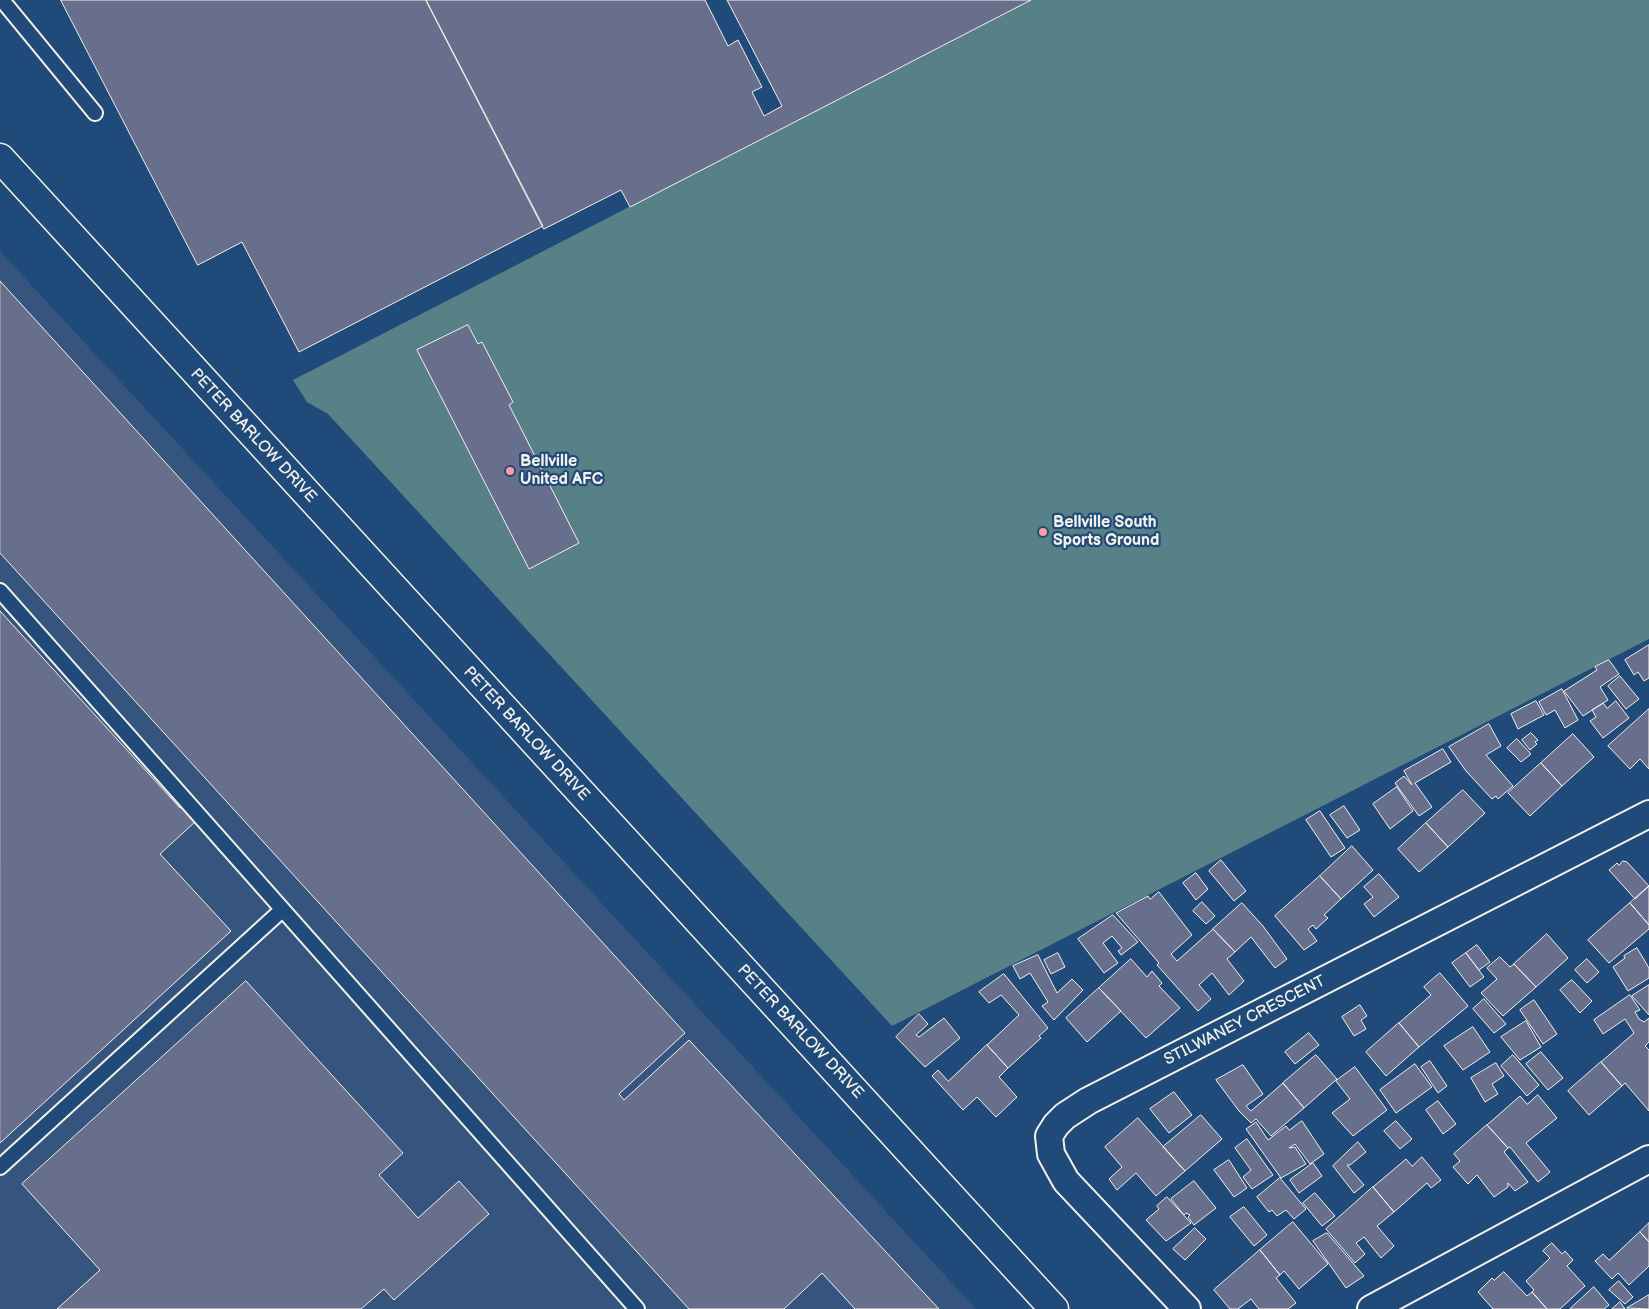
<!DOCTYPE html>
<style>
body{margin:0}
canvas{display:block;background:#1f4a7a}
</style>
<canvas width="1649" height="1309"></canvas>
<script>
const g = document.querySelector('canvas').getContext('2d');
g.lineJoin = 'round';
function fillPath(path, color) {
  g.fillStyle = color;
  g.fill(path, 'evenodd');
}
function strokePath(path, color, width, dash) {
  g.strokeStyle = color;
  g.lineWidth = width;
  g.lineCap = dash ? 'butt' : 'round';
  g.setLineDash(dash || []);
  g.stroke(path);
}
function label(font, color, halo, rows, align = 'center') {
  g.font = font + ' "Balsamiq Sans",sans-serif';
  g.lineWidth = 4.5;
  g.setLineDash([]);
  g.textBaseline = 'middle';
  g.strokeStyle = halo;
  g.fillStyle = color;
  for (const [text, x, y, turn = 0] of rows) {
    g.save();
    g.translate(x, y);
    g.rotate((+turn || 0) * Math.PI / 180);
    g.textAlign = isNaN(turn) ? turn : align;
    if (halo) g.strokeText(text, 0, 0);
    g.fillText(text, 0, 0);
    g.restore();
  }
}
fillPath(new Path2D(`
 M0,251L976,1309H0Z`), '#35557f');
fillPath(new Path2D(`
 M1031,0H1649V639L892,1026L328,414L307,402L293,380Z`), '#588187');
const building = new Path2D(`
 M61,0H426L543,226L299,352L242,242L198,265Z
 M426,0H705L728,46L738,40L762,87L752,92L764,116L782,106L727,0H1031L630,207L621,190L544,229Z
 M0,281L685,1033L619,1094L624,1100L689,1040L939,1309H855L822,1273L784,1309H689L0,553Z
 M468,325L478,344L482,342L513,402L509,405L579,543L529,569L417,350Z
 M0,611L180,808L183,806L196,821L160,854L231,931L0,1143Z
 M1649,645V678L1644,681L1638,672L1634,675L1625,660Z
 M1609,660L1619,674L1600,687L1608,700L1583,716L1564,691L1597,670L1595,667Z
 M1620,676L1639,699L1626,709L1608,686Z
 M1562,689L1578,720L1565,728L1555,710L1546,715L1539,702Z
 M1536,701L1544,715L1518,729L1511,714Z
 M1616,701L1629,718L1603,738L1590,721L1596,717L1592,710L1603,703L1607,708Z
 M1649,709V769L1640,759L1630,769L1608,746Z
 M1489,724L1501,746L1486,755L1513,786L1498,799L1496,796L1492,799L1466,771L1449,747Z
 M1531,733L1538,740L1535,742L1537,744L1530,750L1522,740Z
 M1573,734L1594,757L1562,786L1541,763Z
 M1517,739L1531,754L1521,762L1507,748Z
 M1443,749L1451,762L1415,783L1432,807L1419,816L1395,783L1404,776L1412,785L1404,771Z
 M1541,763L1562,786L1530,816L1508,793Z
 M1397,787L1413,811L1390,829L1373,804Z
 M1463,790L1485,813L1448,847L1426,823Z
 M1344,806L1360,830L1347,838L1330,815Z
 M1320,811L1345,848L1331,857L1306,820Z
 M1426,823L1448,847L1419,872L1398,849Z
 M1352,846L1373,870L1341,899L1320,876Z
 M1221,860L1246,891L1234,901L1209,871Z
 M1623,861L1627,862L1649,886L1635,899L1609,870L1617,863L1619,865Z
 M1196,873L1208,889L1196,900L1183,883Z
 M1379,874L1399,897L1374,917L1364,904L1373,897L1364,887Z
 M1320,876L1341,899L1324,915L1328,918L1316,929L1313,925L1308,929L1317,941L1304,950L1275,916Z
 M1649,886V925L1630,903Z
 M1159,892L1192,935L1171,954L1177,961L1213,929L1235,952L1227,959L1244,981L1229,995L1212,973L1199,985L1211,999L1198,1011L1157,965L1159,963L1116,913L1148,896L1150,899Z
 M1202,902L1215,916L1206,924L1193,911Z
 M1242,903L1263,926L1287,959L1275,968L1251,937L1235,952L1213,929Z
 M1630,903L1649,925V929L1609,963L1588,940Z
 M1113,915L1138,942L1121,955L1118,951L1122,948L1112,936L1103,943L1118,963L1104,973L1078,939Z
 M1547,934L1568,958L1536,987L1514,964Z
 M1477,945L1490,962L1479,970L1466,953Z
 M1637,948L1649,968V978L1628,991L1613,967L1625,958L1624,956Z
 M1058,953L1065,967L1051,974L1044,960Z
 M1466,953L1484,977L1470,987L1452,963Z
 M1038,955L1057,993L1072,979L1083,990L1054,1020L1042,1006L1048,1002L1030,973L1020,979L1013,966Z
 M1500,957L1510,967L1514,964L1536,987L1503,1016L1481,993L1497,979L1487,968Z
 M1131,959L1147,977L1152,971L1162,983L1159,986L1180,1008L1146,1038L1099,988Z
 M1587,959L1599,972L1587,983L1575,970Z
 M1440,973L1468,1006L1419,1047L1399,1023L1431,995L1424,987Z
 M1004,974L1048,1028L1039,1036L1041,1038L1008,1068L987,1045L1019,1015L1001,995L989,1003L979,992Z
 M1572,980L1592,1001L1580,1013L1560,990Z
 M246,981L403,1153L379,1175L418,1218L459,1181L489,1214L394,1300L384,1289L361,1309H57L100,1270L22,1184Z
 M1649,985V1015L1632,996Z
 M1099,988L1121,1011L1087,1042L1066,1018Z
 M1630,995L1640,1010L1635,1012L1639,1019L1644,1022L1649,1018V1042L1645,1046L1649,1050V1111L1625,1083L1622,1086L1601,1062L1634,1033L1625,1019L1603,1034L1594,1020Z
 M1484,999L1506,1024L1494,1033L1473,1009Z
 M1534,1000L1557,1034L1543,1044L1520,1010Z
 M1360,1005L1367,1016L1361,1020L1366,1029L1354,1036L1342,1017Z
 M919,1014L928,1024L916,1035L919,1037L944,1018L960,1038L925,1067L896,1037Z
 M1526,1021L1541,1047L1520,1060L1501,1037Z
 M1399,1023L1419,1047L1386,1076L1366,1052Z
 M1473,1027L1490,1052L1463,1070L1444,1046Z
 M1309,1033L1319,1045L1295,1064L1285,1052Z
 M987,1045L1008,1068L999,1077L1017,1097L996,1117L977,1097L963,1110L932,1076L938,1070L948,1081Z
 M1541,1052L1563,1078L1548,1090L1526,1064Z
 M1316,1055L1337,1079L1304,1108L1283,1083Z
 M1513,1055L1539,1085L1527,1096L1501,1066Z
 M1430,1061L1447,1086L1438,1093L1421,1067Z
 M1601,1062L1622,1086L1589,1115L1568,1091Z
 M1496,1063L1504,1076L1492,1084L1498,1094L1485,1102L1471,1078Z
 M1415,1064L1432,1087L1396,1113L1380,1090Z
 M1243,1065L1263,1094L1246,1106L1251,1111L1283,1083L1304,1108L1271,1136L1256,1119L1251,1123L1239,1111L1216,1080Z
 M1355,1067L1387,1110L1353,1136L1332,1113L1350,1099L1336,1081Z
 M1174,1092L1192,1115L1169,1133L1150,1109Z
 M1538,1095L1557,1118L1526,1143L1550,1172L1538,1182L1510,1147L1508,1148L1487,1125L1520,1096L1527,1104Z
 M1438,1101L1456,1124L1443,1134L1426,1110Z
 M1201,1115L1222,1139L1185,1171L1163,1147Z
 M1138,1118L1185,1171L1156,1196L1136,1173L1117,1190L1109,1179L1122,1167L1105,1147Z
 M1302,1121L1324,1154L1310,1164L1295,1144L1289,1148L1295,1147L1306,1164L1281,1178L1246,1129L1256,1122L1268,1140L1286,1126L1289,1130Z
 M1396,1121L1412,1139L1400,1149L1384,1131Z
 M1487,1125L1508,1148L1504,1152L1528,1182L1515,1191L1508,1183V1187L1494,1197L1477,1175L1468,1184L1453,1167L1460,1161L1454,1154Z
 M1247,1139L1273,1175L1252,1189L1243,1177L1251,1170L1235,1148Z
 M1358,1142L1366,1152L1350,1165H1347L1364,1185L1354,1193L1333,1166Z
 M1422,1157L1441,1180L1431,1188L1427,1183L1394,1212L1373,1187L1406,1159L1412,1166Z
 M1229,1160L1247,1188L1234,1197L1214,1170Z
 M1313,1163L1322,1176L1299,1193L1290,1180Z
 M1280,1178L1306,1209L1294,1219L1286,1210L1277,1216L1272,1210L1269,1212L1257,1197Z
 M1194,1181L1216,1208L1194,1225L1188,1217L1190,1215L1186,1213L1184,1215L1171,1199Z
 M1373,1187L1394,1212L1377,1226L1394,1246L1381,1258L1364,1237L1356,1243L1365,1254L1355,1263L1326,1229Z
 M1315,1193L1335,1216L1322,1226L1303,1203Z
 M1167,1197L1191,1223L1166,1241L1146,1220L1159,1209L1157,1206Z
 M1244,1207L1267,1235L1254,1246L1230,1217Z
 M1293,1222L1328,1264L1299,1289L1284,1271L1280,1275L1260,1250Z
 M1649,1223V1242L1640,1232Z
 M1195,1228L1206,1239L1185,1260L1173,1249Z
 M1640,1232L1649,1242V1266L1629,1285L1618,1273L1612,1279L1595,1261L1603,1254L1609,1260Z
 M1327,1233L1364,1276L1346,1288L1313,1241Z
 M1552,1243L1562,1254L1565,1251L1573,1260L1567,1266L1585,1286L1560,1309H1547L1532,1292L1534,1290L1526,1281L1550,1258L1543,1251Z
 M1260,1250L1280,1275L1276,1278L1296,1303L1288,1309H1259L1251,1299L1238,1309H1230L1214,1290Z
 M1504,1272L1527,1296L1532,1292L1547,1309H1493L1478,1292L1492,1278L1494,1280Z
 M1619,1281L1633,1297L1625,1304L1609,1290Z
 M1594,1287L1609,1305L1604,1309H1570Z
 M1649,1295V1309L1627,1308Z
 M1620,1302L1625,1309H1612Z`);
fillPath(building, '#686f8c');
strokePath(building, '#f4f1e8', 1);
const service = new Path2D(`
 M2,0L95,113
 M0,591L637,1309
 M0,1167L282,910`);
const minor = new Path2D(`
 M1187,1309L1066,1181L1051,1154L1049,1136L1056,1125L1065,1116L1088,1101L1649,814
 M1371,1309L1649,1159`);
const tertiary = new Path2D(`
 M0,158L1054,1309`);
strokePath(service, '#f4f1e8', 18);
strokePath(minor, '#f4f1e8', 30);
strokePath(tertiary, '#f4f1e8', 31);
strokePath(service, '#1f4a7a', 14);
strokePath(minor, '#1f4a7a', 26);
strokePath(tertiary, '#1f4a7a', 28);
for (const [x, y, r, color] of [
 [510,471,5,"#ff9aa2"],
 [1043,532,5,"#ff9aa2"]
]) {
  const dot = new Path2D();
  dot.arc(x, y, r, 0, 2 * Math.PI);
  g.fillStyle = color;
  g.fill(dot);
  strokePath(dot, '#1f4a7a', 2);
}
label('16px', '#f4f1e8', '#1f4a7a', [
 ["PETER BARLOW DRIVE",253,436,47],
 ["PETER BARLOW DRIVE",526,734,47],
 ["STILWANEY CRESCENT",1245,1021,-27],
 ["PETER BARLOW DRIVE",800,1032,47]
]);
label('bold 16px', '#f4f1e8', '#1f4a7a', [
 ["Bellville",520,462],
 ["United AFC",520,480],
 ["Bellville South",1053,523],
 ["Sports Ground",1053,541]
], 'left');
</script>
